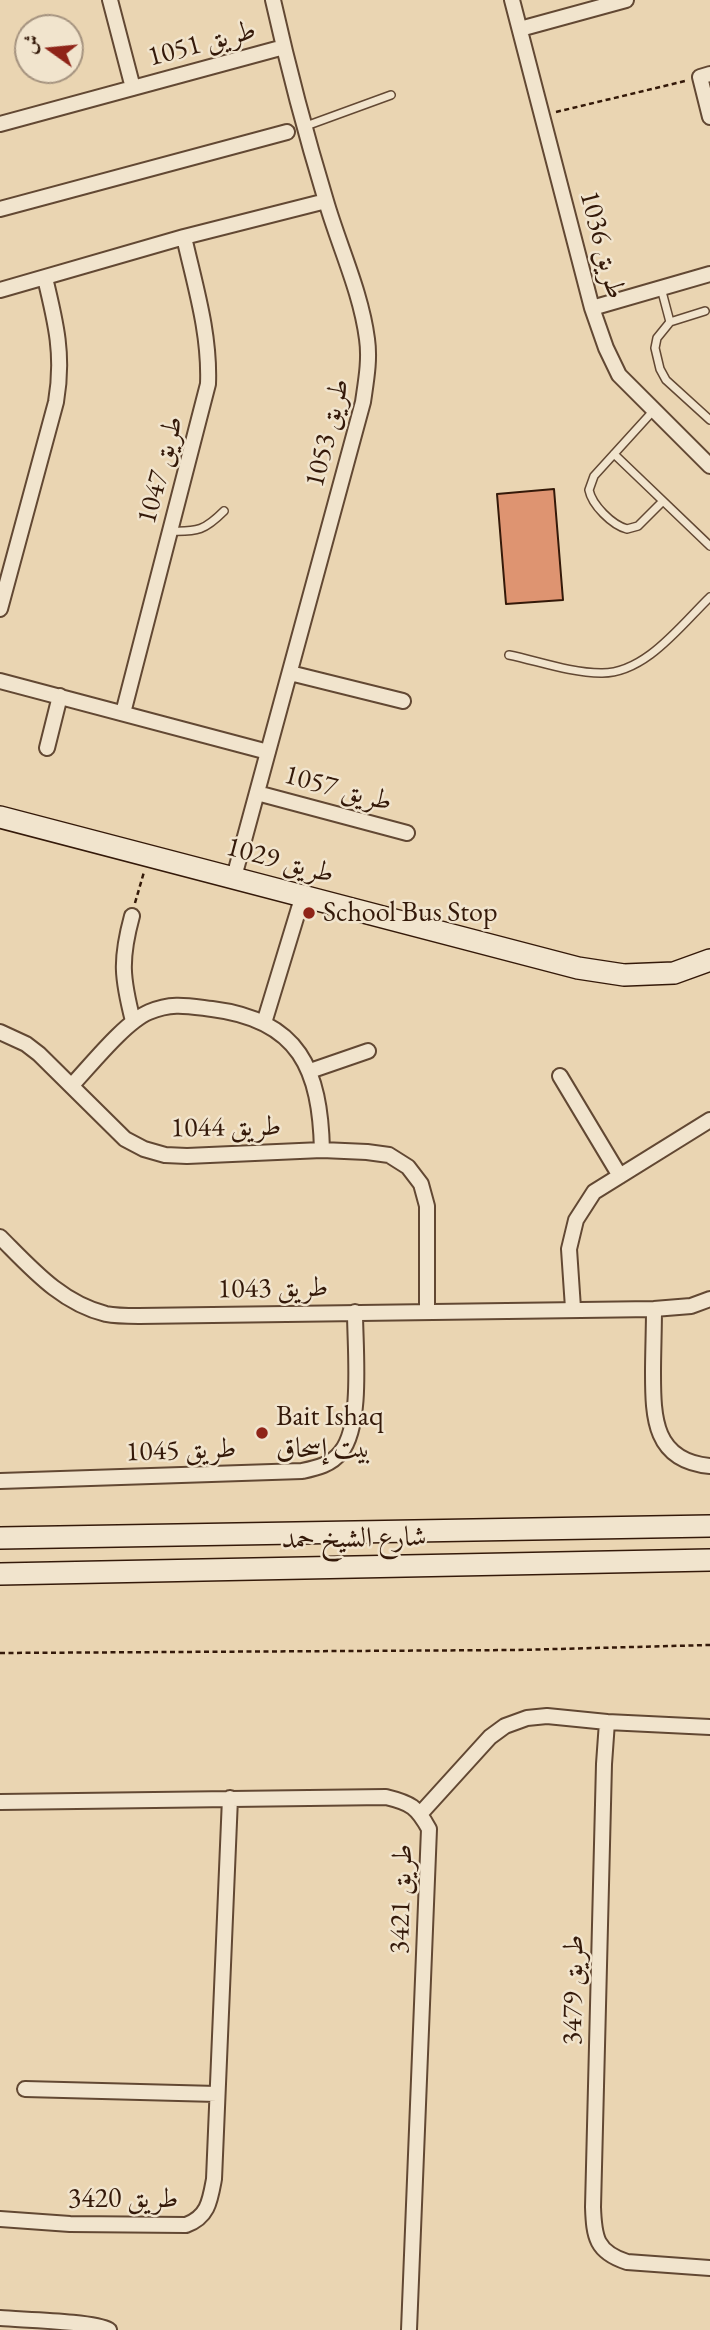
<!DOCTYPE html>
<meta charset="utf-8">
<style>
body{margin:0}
#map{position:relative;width:710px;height:2330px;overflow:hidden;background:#ead5b2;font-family:"EB Garamond",Amiri,serif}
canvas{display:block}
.north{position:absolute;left:14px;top:14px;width:70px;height:70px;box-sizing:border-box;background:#f1e4cd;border:2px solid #a5937f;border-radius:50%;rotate:285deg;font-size:19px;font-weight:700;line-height:28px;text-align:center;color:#341909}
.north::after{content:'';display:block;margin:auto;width:24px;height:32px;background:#8f2418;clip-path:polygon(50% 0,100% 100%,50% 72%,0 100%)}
</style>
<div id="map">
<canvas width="710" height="2330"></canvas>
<div class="north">ش</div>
</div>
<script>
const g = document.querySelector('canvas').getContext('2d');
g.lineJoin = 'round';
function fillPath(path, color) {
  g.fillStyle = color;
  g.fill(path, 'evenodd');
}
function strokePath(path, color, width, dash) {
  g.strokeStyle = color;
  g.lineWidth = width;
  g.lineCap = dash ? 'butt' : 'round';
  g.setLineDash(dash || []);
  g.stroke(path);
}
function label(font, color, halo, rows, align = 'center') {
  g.font = font + ' "EB Garamond",Amiri,serif';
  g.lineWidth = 5;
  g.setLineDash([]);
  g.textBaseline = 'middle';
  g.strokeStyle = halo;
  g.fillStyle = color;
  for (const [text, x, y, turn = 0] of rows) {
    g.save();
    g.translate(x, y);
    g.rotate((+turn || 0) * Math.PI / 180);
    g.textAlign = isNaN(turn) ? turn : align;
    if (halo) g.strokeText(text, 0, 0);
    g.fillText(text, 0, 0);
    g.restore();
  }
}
const building = new Path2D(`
 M554,489L563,600L506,604L497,494Z`);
fillPath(building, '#de9471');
strokePath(building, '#341909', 2);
const lane = new Path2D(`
 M306,126L391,95
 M661,288L670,322
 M705,311L670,322L657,338L655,348L660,369L666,380L710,420
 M654,410L594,476L589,490C592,505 612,525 627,529L638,526L663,501
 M614,454L710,546
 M170,531C198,532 205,530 224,511
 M509,655C538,661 571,673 601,673C645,674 681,625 710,597`);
const street = new Path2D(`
 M110,0L133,88
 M512,0L592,308L606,348L619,375L710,466
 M520,29L626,0
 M710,74L700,77L710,117
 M0,124L284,47
 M0,209L287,132
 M0,290L184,237L326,201
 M592,308L710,274
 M0,609L56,402C64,356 56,323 45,278
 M290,673L403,701
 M0,681L268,752
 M123,713L208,384C210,333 195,286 184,237
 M47,748L60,696
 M257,793L407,833
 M234,877L363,402C366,381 370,360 367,339C361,292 339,246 326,201C306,135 288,67 273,0
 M132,916C120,960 122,978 133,1021
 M264,1023L303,895
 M0,1032L26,1044L39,1054L125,1139L144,1149L165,1155L187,1156L322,1150L367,1152L389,1155L408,1167L421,1184L427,1206V1311
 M310,1071L368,1051
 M560,1076L620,1176
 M72,1085C91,1065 125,1022 149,1012C172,1002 188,1006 212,1009C300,1020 320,1070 322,1150
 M0,1237C31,1268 61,1303 106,1314C116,1316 128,1316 139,1316L654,1309L691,1306L710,1299
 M573,1308L569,1249L576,1220L594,1192L710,1120
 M654,1309C654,1330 653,1352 653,1373C653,1418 654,1461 710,1466
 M0,1481L302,1471C316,1468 331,1465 341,1452C363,1425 355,1348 355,1312
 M710,1727L607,1722L604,1764L593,2207C594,2237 596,2252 627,2262L710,2268
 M0,1802L386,1797C411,1803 417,1807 429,1829L409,2330
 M421,1813L490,1737L505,1726L527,1718L547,1716L607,1722
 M25,2089L217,2094
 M0,2219L70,2224L186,2225C208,2217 210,2201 214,2179L230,1798
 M0,2318C23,2320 93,2321 109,2330`);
const secondary = new Path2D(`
 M0,817L578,968L624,975L674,973L710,960
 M0,1538L710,1526
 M0,1574L710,1560`);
strokePath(lane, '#624833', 10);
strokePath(street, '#624833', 18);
strokePath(secondary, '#341909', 24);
strokePath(new Path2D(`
 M556,112L685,81
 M135,903L144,872
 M0,1653L518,1650L710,1645`), '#341909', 2.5, [5, 3.5]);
strokePath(lane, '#f1e4cd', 7);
strokePath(street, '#f1e4cd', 14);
strokePath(secondary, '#f1e4cd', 21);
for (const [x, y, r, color] of [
 [309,913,7,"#8f2418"],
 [262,1433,7,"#8f2418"]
]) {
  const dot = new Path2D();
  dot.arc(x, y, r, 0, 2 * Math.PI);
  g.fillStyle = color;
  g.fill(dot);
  strokePath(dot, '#f1e4cd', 2.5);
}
label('28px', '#341909', '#f1e4cd', [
 ["طريق 1051",202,44,-15],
 ["طريق 1036",602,245,75],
 ["طريق 1053",328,433,-76],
 ["طريق 1047",161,470,-75],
 ["طريق 1057",338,789,15],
 ["طريق 1029",280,861,15],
 ["طريق 1044",226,1128,-1],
 ["طريق 1043",273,1289,-1],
 ["طريق 1045",181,1451,-2],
 ["شارع الشيخ حمد",354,1539,-1],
 ["طريق 3421",402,1899,-88],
 ["طريق 3479",574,1990,-89],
 ["طريق 3420",123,2199]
]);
label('28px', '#341909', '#f1e4cd', [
 ["School Bus Stop",323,913],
 ["Bait Ishaq",276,1417],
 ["بيت إسحاق",276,1449]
], 'left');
</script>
